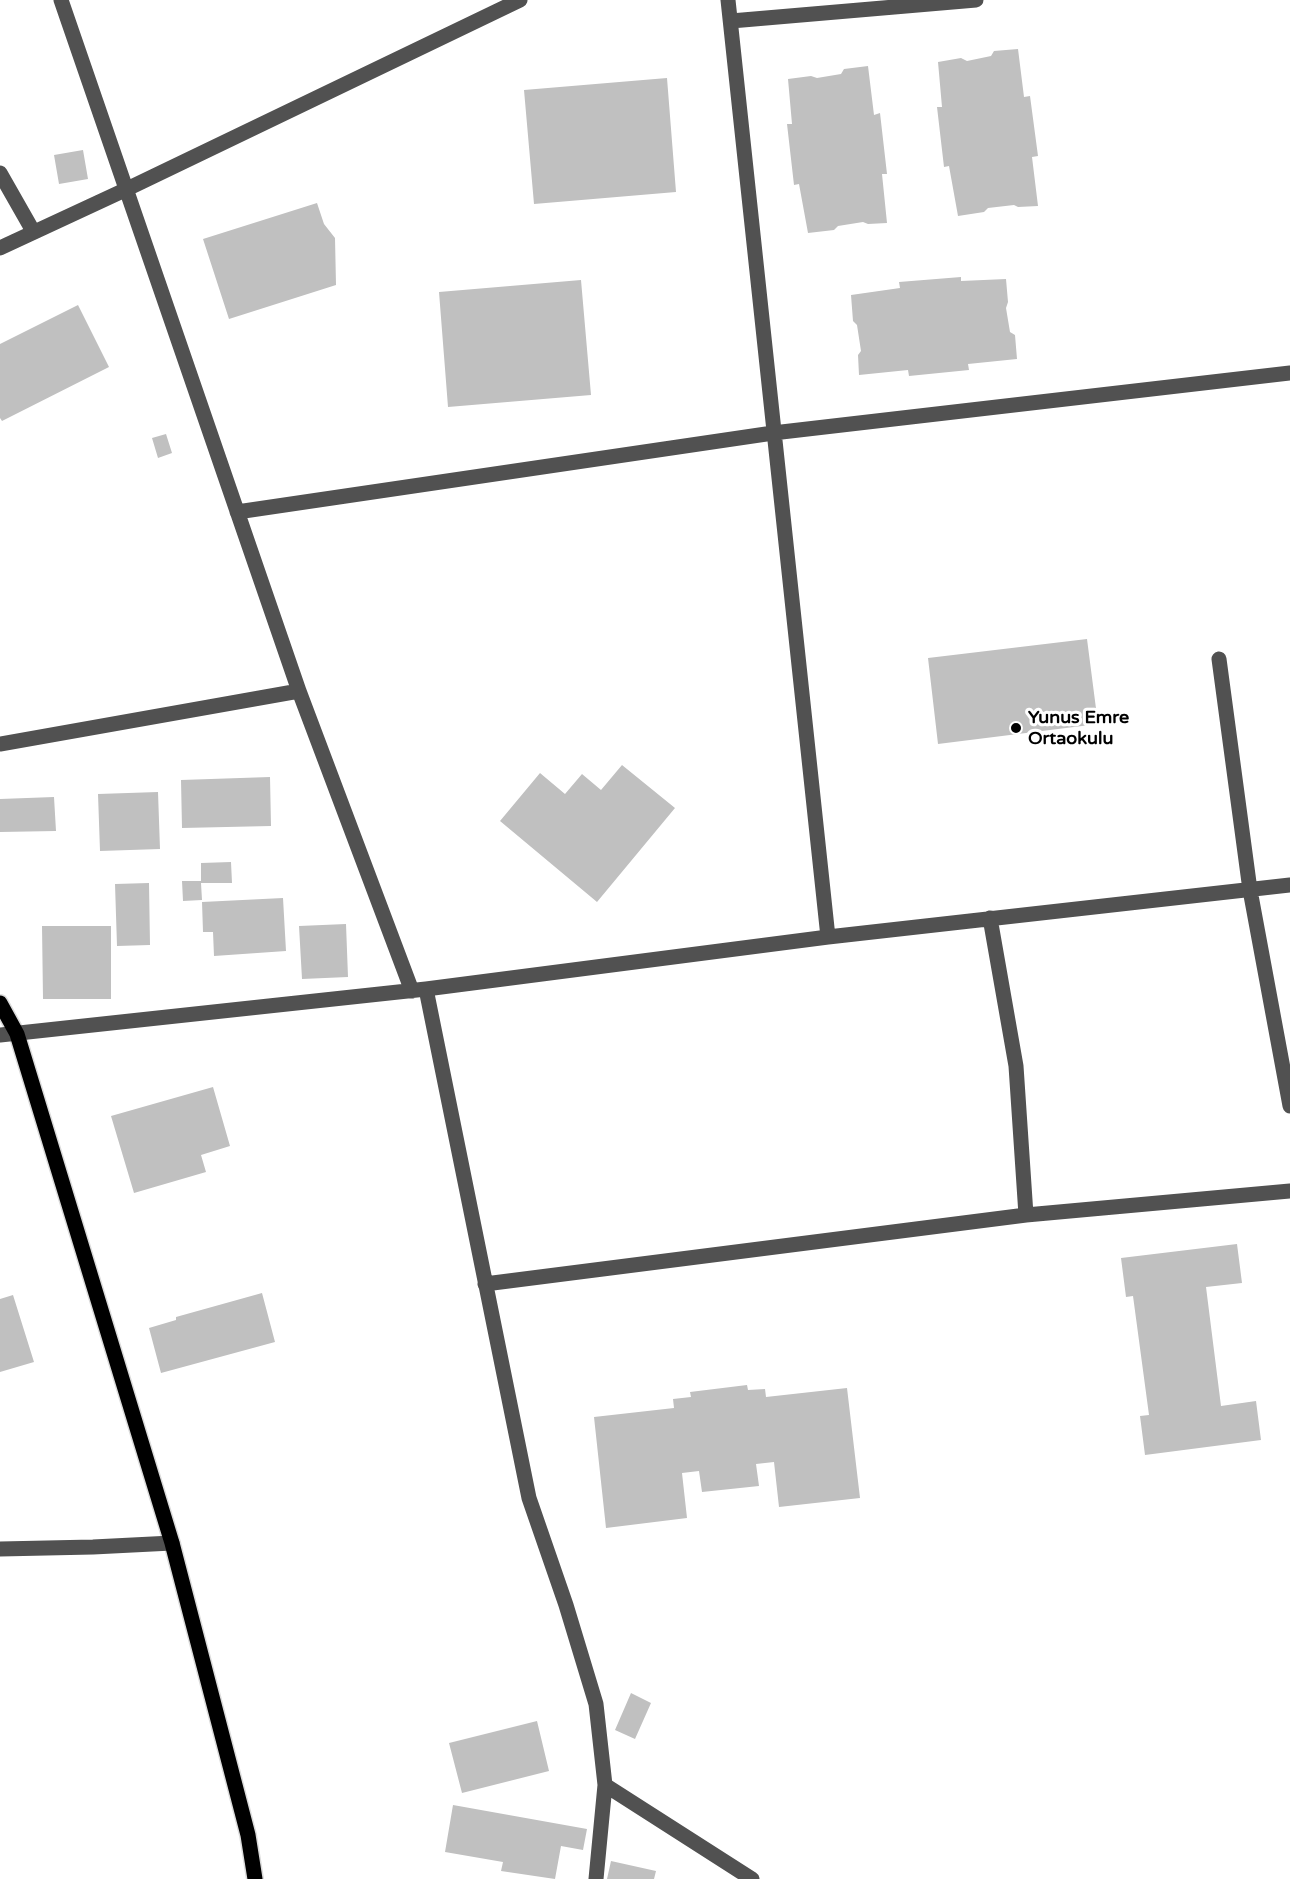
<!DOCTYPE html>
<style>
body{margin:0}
canvas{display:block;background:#fff}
</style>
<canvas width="1290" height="1879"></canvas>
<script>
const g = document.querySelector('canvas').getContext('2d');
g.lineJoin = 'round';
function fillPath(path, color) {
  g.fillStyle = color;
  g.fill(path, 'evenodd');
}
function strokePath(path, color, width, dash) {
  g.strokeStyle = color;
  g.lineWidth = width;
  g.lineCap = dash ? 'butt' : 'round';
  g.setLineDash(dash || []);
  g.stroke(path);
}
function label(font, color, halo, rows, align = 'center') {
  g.font = font + ' "Varela Round",sans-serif';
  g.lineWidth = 6;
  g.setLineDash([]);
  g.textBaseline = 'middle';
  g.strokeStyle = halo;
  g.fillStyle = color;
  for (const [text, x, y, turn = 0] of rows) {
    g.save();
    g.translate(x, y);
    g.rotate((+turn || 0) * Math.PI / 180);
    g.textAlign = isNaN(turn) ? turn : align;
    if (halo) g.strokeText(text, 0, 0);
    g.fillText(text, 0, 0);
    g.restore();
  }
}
fillPath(new Path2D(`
 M1018,49L1024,97L1030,96L1038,156L1032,157L1038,206L1018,207L1014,205L988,208L984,212L958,216L949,166L944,167L937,107H942L938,62L961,58L967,61L991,56L994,51Z
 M868,66L874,115L880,113L887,174H882L887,223L868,224L863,222L838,226L834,230L808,233L799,184L794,185L787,124H792L788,79L811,76L817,78L841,74L844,69Z
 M667,78L676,192L534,204L524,90Z
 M83,150L88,179L59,184L54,155Z
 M317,203L324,224L335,238L336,285L229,319L203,239Z
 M961,277V281L1006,279L1008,302L1006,308L1010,332L1015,335L1017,359L968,364L969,370L909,376L908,370L859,375L858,355L861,351L857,325L853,321L851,295L900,288L899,282Z
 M581,280L591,395L448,407L439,292Z
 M78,305L109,367L2,421L0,418V344Z
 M166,434L172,453L158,458L152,438Z
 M1087,639L1098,724L938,744L928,658Z
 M622,765L675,808L597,902L500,821L540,773L565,794L582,774L601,790Z
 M270,777L271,826L182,828L181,780Z
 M158,792L160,849L100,851L98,794Z
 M54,797L56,831L0,832V799Z
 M231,862L232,883H201L202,900L183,901L182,881H201V863Z
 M149,883L150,945L117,946L115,884Z
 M283,898L286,951L214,956L213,932H203L202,902Z
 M346,924L348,977L302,979L299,926Z
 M42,926H111V999H43Z
 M213,1087L230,1146L201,1155L206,1172L134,1193L111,1116Z
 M1237,1244L1242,1283L1206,1287L1221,1406L1256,1401L1261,1440L1145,1455L1140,1416L1149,1415L1133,1296L1126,1297L1121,1258Z
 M262,1293L275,1342L161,1373L149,1328L176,1320V1317Z
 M13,1295L34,1362L0,1372V1299Z
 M747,1385L748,1390L765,1389L766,1397L847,1388L860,1498L779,1507L774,1462L756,1464L759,1486L702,1492L699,1471L682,1473L687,1518L606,1528L594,1417L674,1408L673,1399L691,1397L690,1392Z
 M631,1693L651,1703L635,1739L615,1730Z
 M537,1721L549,1771L462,1793L449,1743Z
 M453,1805L587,1829L583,1850L561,1846L555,1879L501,1871L503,1862L445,1852Z
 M611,1861L656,1871L654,1879H607Z`), '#c0c0c0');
const major = new Path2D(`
 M0,1003L17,1034L172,1543L248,1835L255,1879`);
strokePath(major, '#dbdbdb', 18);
strokePath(new Path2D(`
 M61,0L299,691L412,991
 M728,0L828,937
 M731,21L976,0
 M0,173L33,231
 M0,248L127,189L520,0
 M237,512L773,433L1290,373
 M1219,659L1250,890L1290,1106
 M0,744L299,691
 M990,918L1016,1066L1026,1215
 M426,989L529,1498L566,1605L596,1704L605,1785L752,1879
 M0,1035L426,989L828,937L1290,885
 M485,1284L1026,1215L1290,1191
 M0,1549L93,1547L172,1543
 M596,1879L605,1785`), '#515151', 15);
strokePath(major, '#000', 15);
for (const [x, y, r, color] of [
 [1016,728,6,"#000"]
]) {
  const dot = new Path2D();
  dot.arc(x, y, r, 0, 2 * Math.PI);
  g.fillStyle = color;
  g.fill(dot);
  strokePath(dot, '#fff', 2);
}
label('bold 18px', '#000', '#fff', [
 ["Yunus Emre",1028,718],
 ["Ortaokulu",1028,739]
], 'left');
</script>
